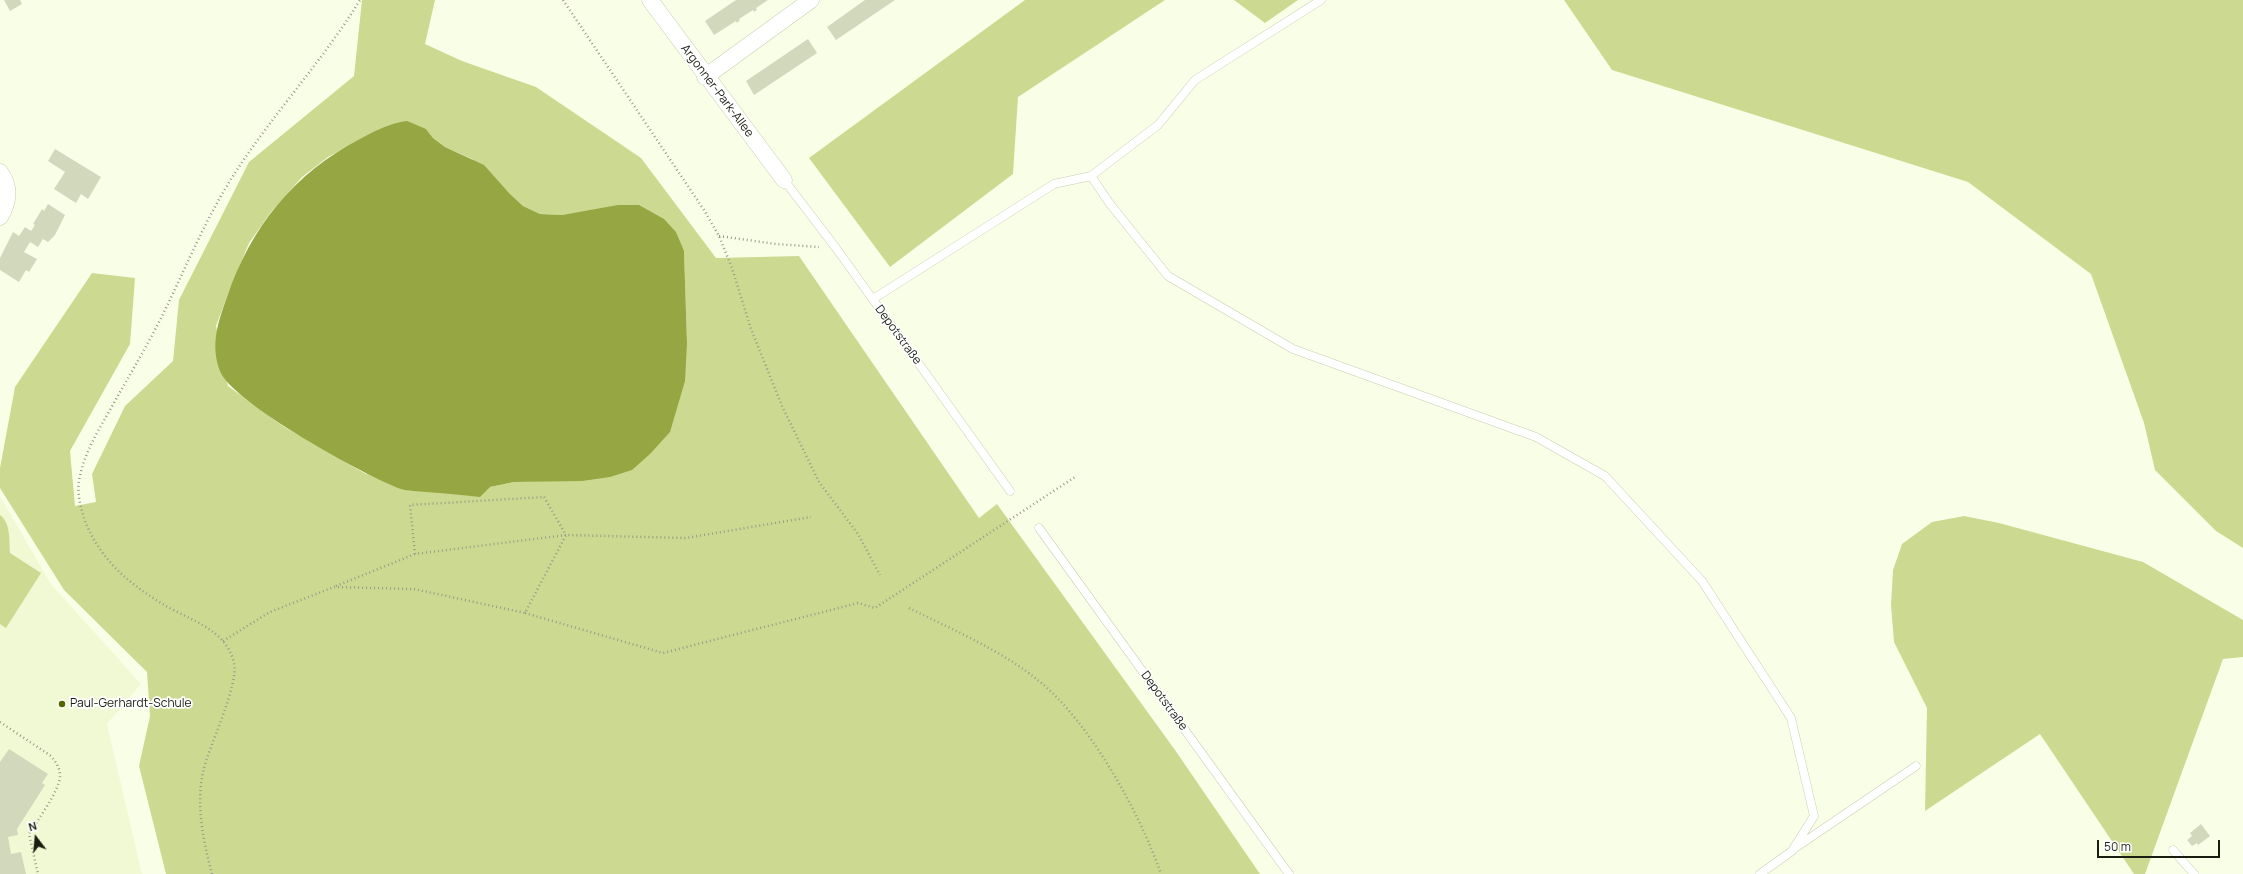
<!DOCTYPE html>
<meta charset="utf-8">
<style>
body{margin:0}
#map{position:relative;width:2243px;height:874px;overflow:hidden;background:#f9ffe7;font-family:Manrope,sans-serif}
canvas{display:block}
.north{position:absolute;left:16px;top:818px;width:40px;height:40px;-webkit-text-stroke:3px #fff;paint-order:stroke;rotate:344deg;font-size:11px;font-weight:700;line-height:16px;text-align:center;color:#191c11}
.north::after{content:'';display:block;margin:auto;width:14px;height:18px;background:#191c11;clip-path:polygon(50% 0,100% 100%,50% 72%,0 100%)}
.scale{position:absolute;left:2097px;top:840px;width:123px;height:18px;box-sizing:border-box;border:2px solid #191c11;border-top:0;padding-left:5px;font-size:12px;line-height:14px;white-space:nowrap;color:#191c11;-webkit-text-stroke:3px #fff;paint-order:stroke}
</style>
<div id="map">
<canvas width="2243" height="874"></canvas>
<div class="north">N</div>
<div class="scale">50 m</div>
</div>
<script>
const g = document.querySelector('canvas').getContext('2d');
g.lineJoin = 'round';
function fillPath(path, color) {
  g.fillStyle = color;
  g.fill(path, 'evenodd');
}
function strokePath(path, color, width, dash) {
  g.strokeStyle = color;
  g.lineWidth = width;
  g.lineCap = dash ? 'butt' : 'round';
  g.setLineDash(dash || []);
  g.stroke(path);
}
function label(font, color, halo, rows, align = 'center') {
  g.font = font + ' Manrope,sans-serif';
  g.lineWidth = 3.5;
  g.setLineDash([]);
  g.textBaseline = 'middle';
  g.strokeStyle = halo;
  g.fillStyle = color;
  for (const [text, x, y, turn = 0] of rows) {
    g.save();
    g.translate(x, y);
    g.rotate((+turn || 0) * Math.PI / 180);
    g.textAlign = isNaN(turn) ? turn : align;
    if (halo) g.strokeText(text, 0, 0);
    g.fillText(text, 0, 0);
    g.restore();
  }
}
fillPath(new Path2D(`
 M0,496L51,584L141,684L107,724L142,874H0Z`), '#f1f9d4');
fillPath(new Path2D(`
 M362,0H435L425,44L462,61L536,87L641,158L716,258L799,256L979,518L997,504L1175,750L1260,874H166L139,766L150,716L147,672L64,590L0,488V468L15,387L92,273L135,278L130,344L70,451L75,506L96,502L92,474L125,406L173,361L179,300L249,162L354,76ZM380,129H426L433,138L445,147L472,159L523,206L540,214L562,215L588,211L684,251L687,343L543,481L514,482L490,487L366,474L283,426L228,386L216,326L230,289L249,243L271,212L302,177L328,157Z
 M1025,0H1165L1018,97L1013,174L890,267L809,158Z
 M1234,0H1298L1265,23Z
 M1564,0H2243V548L2216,531L2155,470L2144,423L2091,274L1968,182L1612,70Z
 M0,515C11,523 9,540 10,553L41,573L6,628L0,624Z
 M1964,516L1999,523L2143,562L2243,620V657L2223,659L2145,874H2134L2040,734L1925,811L1927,708L1894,642L1891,605L1893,570L1902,544L1932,522Z`), '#ccda91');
fillPath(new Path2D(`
 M407,121L426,129L433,138L445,147L484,165L509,193L523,206L540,214L562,215L618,205H639L664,219L676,232L684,251L687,343L685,381L670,432L650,454L632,470L610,477L582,481L514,482L490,487L480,497C462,495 444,493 426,492C418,491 408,491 401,489C367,477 231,402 220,371C210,345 218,322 227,297C251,227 293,174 360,139C375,131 390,123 407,121Z`), '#96a643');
fillPath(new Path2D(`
 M4,0H20L22,4L10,11Z
 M736,0H768L756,8L757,10L754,12L753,10L739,19L740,20L737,23L736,21L714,35L705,21Z
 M865,0H895L836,40L827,27Z
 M808,39L817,53L754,95L746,81Z
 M55,149L101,177L88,199L81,194L76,203L54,189L65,172L48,161Z
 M48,204L65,215L55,235L48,242L43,239L38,247L30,242L24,252L37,259L29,272L26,270L19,282L0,270V258L13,232L19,236L25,227L31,231L35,225L33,224L42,209L44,211Z
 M9,749L48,774L42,783L45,785L17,829L18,835L8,837L11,854L21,852L26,874H0V762Z
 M2201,824L2210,836L2198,845L2197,843L2192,846L2187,840L2192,836L2190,833Z`), '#d2d8bc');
const service = new Path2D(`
 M1091,176L1158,125L1195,80L1321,0
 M784,180L836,248L1010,491
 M873,299L1054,184L1091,176L1110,204L1168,276L1293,349L1536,437L1605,476L1702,581L1791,718L1814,816L1792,851L1760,874
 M1039,528L1289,874
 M1795,848L1916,766
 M2173,850L2194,874`);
const minor = new Path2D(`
 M650,0L784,180
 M705,77L811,0
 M0,172C11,187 9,202 0,217`);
strokePath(service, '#c8ceb2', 9);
strokePath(minor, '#c8ceb2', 17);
strokePath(new Path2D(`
 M563,0L704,210L719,236L732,268L751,329L782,406L819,482L858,534L880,575
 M719,236L776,244L819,247
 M544,497L566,535L415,554L410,505Z
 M336,586L415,554
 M909,608C953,630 1001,650 1039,681C1089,721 1140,813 1161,874
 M525,613L663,653L858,603L875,608L1075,477
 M223,641L270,612L334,587L414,589L525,613L566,535L686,538L811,517
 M0,722L51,756C56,762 60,768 60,776C60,790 37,821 29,834L38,874
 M212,874C203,840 196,806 203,772C209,745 239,686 234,663C226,628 188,620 161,603C127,582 100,559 85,521C80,506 76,491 80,476C85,452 98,431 110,410C126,381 143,353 158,324C183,275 203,223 233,176C272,115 322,62 360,0`), '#969b88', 2.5, [1, 3]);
strokePath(service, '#fff', 8);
strokePath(minor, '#fff', 16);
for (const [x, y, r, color] of [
 [62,704,4,"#586304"]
]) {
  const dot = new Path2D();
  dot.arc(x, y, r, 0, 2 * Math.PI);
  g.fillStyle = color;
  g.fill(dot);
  strokePath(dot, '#fff', 1.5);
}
label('12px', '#191c11', '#fff', [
 ["Argonner-Park-Allee",717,91,53],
 ["Depotstraße",898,335,54],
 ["Depotstraße",1164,701,54]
]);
label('12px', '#191c11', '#fff', [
 ["Paul-Gerhardt-Schule",70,704]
], 'left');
</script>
